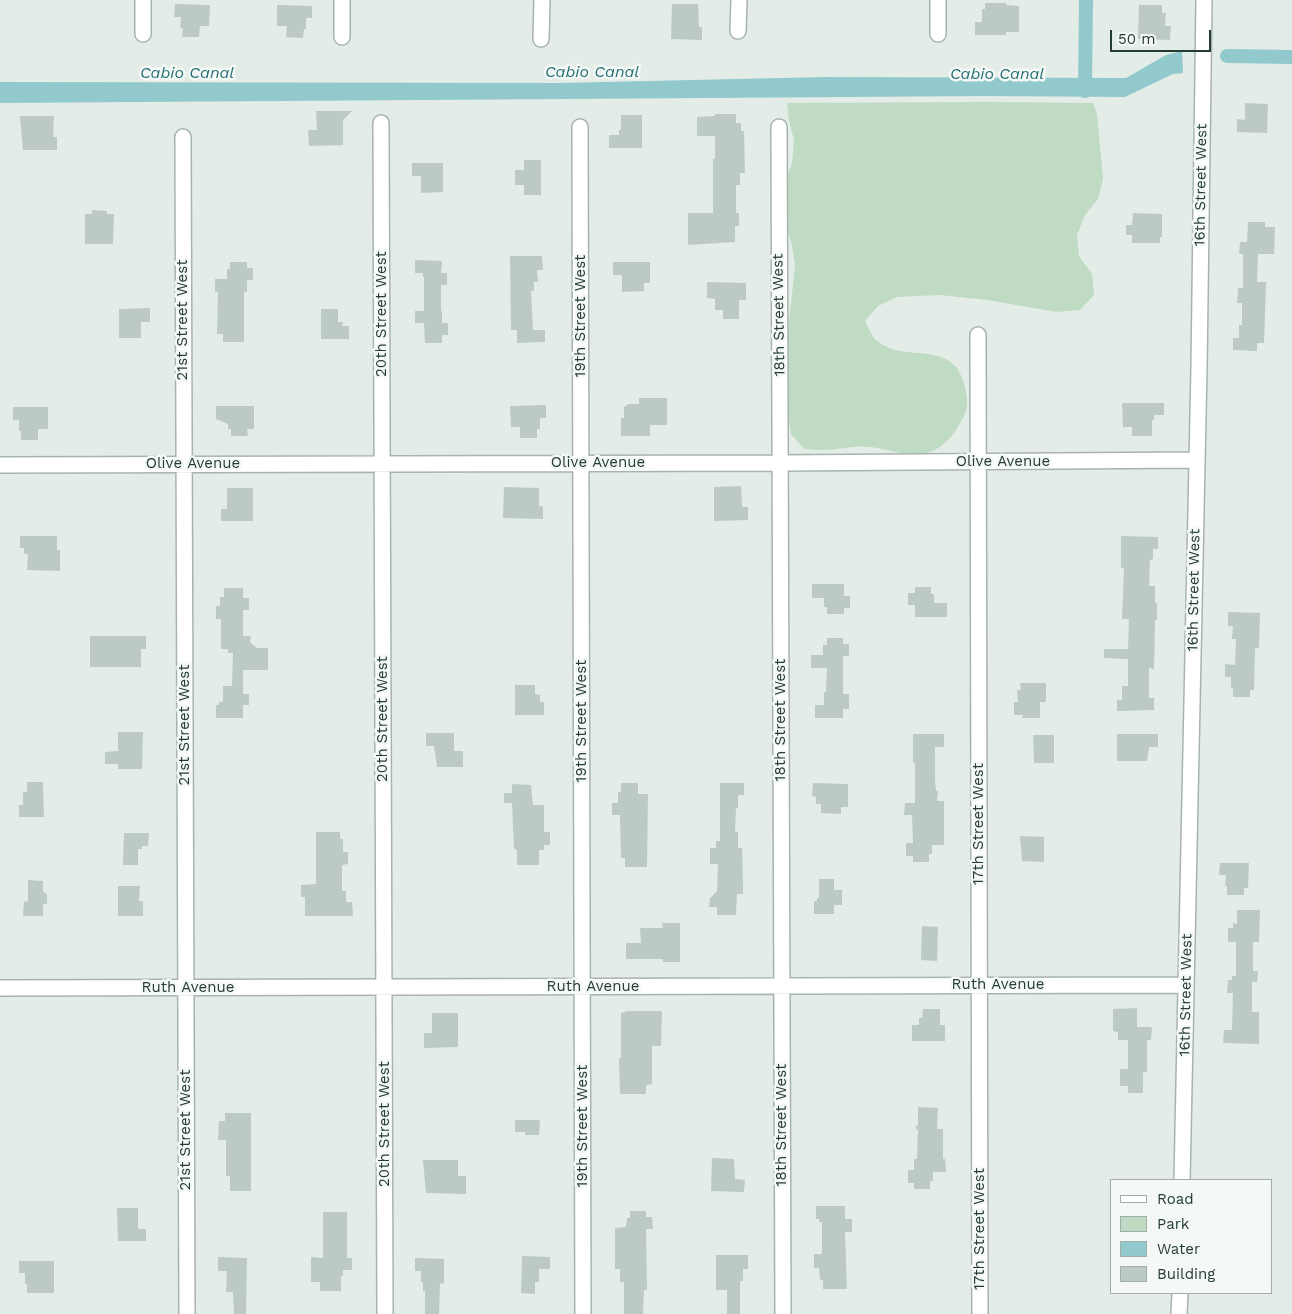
<!DOCTYPE html>
<style>
body{margin:0}
#map{position:relative;width:1292px;height:1314px;overflow:hidden;background:#e4ece8;font-family:"Work Sans",sans-serif}
canvas{display:block}
.legend{position:absolute;left:1110px;top:1179px;width:162px;height:115px;box-sizing:border-box;background:#f4f9f6;border:1px solid #a1ada8;margin:0;padding:6px 9px;list-style:none;font-size:15px;color:#253c34}
.legend li{display:flex;align-items:center;gap:10px;height:25px}
.legend b{width:25px;border:1px solid #a1ada8}
.scale{position:absolute;left:1110px;top:30px;width:101px;height:22px;box-sizing:border-box;border:2px solid #253c34;border-top:0;padding-left:6px;font-size:15px;line-height:18px;white-space:nowrap;color:#253c34;-webkit-text-stroke:4px #f4f9f6;paint-order:stroke}
</style>
<div id="map">
<canvas width="1292" height="1314"></canvas>
<ul class="legend">
<li><b style="height:6px;background:#fff"></b>Road</li>
<li><b style="height:14px;background:#bfdbc4"></b>Park</li>
<li><b style="height:14px;background:#91c9cc"></b>Water</li>
<li><b style="height:14px;background:#bccac3"></b>Building</li>
</ul>
<div class="scale">50 m</div>
</div>
<script>
const g = document.querySelector('canvas').getContext('2d');
g.lineJoin = 'round';
function fillPath(path, color) {
  g.fillStyle = color;
  g.fill(path, 'evenodd');
}
function strokePath(path, color, width, dash) {
  g.strokeStyle = color;
  g.lineWidth = width;
  g.lineCap = dash ? 'butt' : 'round';
  g.setLineDash(dash || []);
  g.stroke(path);
}
function label(font, color, halo, rows, align = 'center') {
  g.font = font + ' "Work Sans",sans-serif';
  g.lineWidth = 5;
  g.setLineDash([]);
  g.textBaseline = 'middle';
  g.strokeStyle = halo;
  g.fillStyle = color;
  for (const [text, x, y, turn = 0] of rows) {
    g.save();
    g.translate(x, y);
    g.rotate((+turn || 0) * Math.PI / 180);
    g.textAlign = isNaN(turn) ? turn : align;
    if (halo) g.strokeText(text, 0, 0);
    g.fillText(text, 0, 0);
    g.restore();
  }
}
fillPath(new Path2D(`
 M987,102L1093,103L1097,114L1103,179L1098,199L1085,215L1077,235L1079,256L1092,274L1094,295L1080,310L1057,312L987,300L940,295L897,297L878,306L865,321C868,326 871,336 876,340C901,361 933,345 954,365C963,373 970,399 966,411C955,437 938,458 907,454C894,452 882,448 869,447C855,445 841,449 827,450C820,450 812,450 804,449L791,434L788,414L786,351L795,265L792,245L786,225L785,183L792,163L794,140L789,121L787,103Z`), '#bfdbc4');
fillPath(new Path2D(`
 M1182,51L1183,73L1173,74L1125,97L987,96L0,103V82L560,83L826,77L1126,78L1166,55Z`), '#91c9cc');
strokePath(new Path2D(`
 M1227,56L1292,57
 M1085,91L1086,0`), '#91c9cc', 14);
fillPath(new Path2D(`
 M985,3H1006V5L1019,6V32H1006V35H975V22H982V9H985Z
 M175,4L210,5L209,26H200L199,37H182L183,28H180L181,17H174Z
 M672,4H698L699,27H702V40L671,39Z
 M277,5L312,6V18H306V29H304L303,38L286,37L287,26H277Z
 M1139,5H1162V13H1166L1165,26H1171L1170,40L1138,39Z
 M1245,103L1268,104L1267,133L1237,132V119L1245,120Z
 M316,111H352L343,120V145L309,146L308,130H317Z
 M715,114H736V123H741V131H744L745,173H740V185H736V213H739V226H735V242L688,245V213H713V159H715V136H697V117L715,116Z
 M621,115H642V148H609V135H619V130H621Z
 M20,116H54L53,137H57V150H23Z
 M524,160H541V195H524V185H515V170H524Z
 M412,163H443V192L421,193V176H412Z
 M92,210L107,211V214H114L113,244H85V214H92Z
 M1133,213L1162,214V237H1160V243H1132V235H1126V225H1132Z
 M1248,222H1265V227H1275L1274,254H1258L1257,282H1266L1264,343H1257V351L1233,350V338H1239V325H1242V303H1237L1238,288H1243V254H1239L1240,242H1247Z
 M510,256H542L543,270H537L538,282H534V291H531L533,330H545V342L517,343V330H511Z
 M415,260L442,261L441,273H447V285H441V311H442V323H448V335H442V343H425L424,323H415V311H424V277H423V273H415Z
 M230,262H247V268H253V280H247V292H244V342H223V334H217L218,292H215V279H227V269H230Z
 M613,262H650V283H644V291L622,292V275H613Z
 M707,282L746,283V300H739V319H723V310H715V299L707,298Z
 M150,308V322H141V338H119V309Z
 M321,309H338V322H343L342,326H349V339H321Z
 M639,398H667V425H650V436H621V418H624V407L628,404H639Z
 M1122,403H1164V415H1154V420H1152V436H1132V427H1123Z
 M546,405V418H540V429H537V438H520V427H511L510,406Z
 M216,406H254V429H247L248,436H231V429H228V424L216,419Z
 M13,407H48V429H38V440H21V431H19V420H13Z
 M741,486L742,507H748V520L714,521V487Z
 M504,487L539,488V506H543V519L503,518Z
 M227,488H253V521H221V509H227Z
 M20,536H57V550H60V571L27,570L28,554H24V548H20Z
 M1121,536L1158,537V549H1153V559L1150,560L1149,586H1155V603H1157V620H1155L1154,669L1149,668V698H1154V710L1117,711V700H1122V686H1128V659L1104,658V649H1128L1129,619H1122L1124,568H1121Z
 M812,584H844V596H850V608H844V614H827V607H824V598H812Z
 M915,587H931V594H934V603H947V617H915V605H908V593H915Z
 M224,588H243V598H249V610H243V636H251L250,642L257,648H268V670H243V694H249V705H243V718H216V705H219V702H223V686H232L233,653H228V649H221V619H216V606H220V597H224Z
 M1228,612L1260,613L1259,648H1255L1254,690H1250V697H1233V688H1231V677H1225V664L1235,665L1236,639H1232L1233,626H1228Z
 M90,636H146V649H141V667H90Z
 M827,638H843V644H849V656H843V694H849V709H843V718H815V705H824V692H826L827,668H811V655H823V645H827Z
 M1020,683H1046V702H1040V718H1022L1023,715H1014V702H1018L1017,690H1021Z
 M515,685H535V694L540,695V702H544V715H515Z
 M118,732H143L142,769H118V764H105V752L118,751Z
 M426,733H454V751H463V767H437L434,746H426Z
 M913,734H944V747H935V781L936,791H938L937,801H944V845H932V854H929V862H913V856H906V843H913L912,815H904L905,803H915V763H913Z
 M1117,734H1158V747H1149L1147,761H1117Z
 M1033,735H1054V763H1034Z
 M27,782H43L44,817H19V805H23V792H27Z
 M621,783H638V794H648L647,867H625V858H621L620,815H612V803H618V792H621Z
 M720,783H744V795H738V808H736L735,832H738V848H742L743,882V894H737L736,915H717V907H709L710,898L717,891L718,864H710V848H716V841H720Z
 M813,783L848,784V807H841V814L821,813V804H816V797L812,796Z
 M512,784L531,785L533,805H544V832H550V845H544V850H539V865H517V850L514,849L512,803H504V793H512Z
 M316,832H340V839H343V852H348V864L342,865V891H346V902H352L353,916H305V897H301V885L316,884Z
 M124,833H149L148,846H142V849H138V865H123Z
 M1020,836L1044,837V862L1022,861Z
 M1220,863H1249L1248,888H1244V895H1227V886H1225L1226,875H1219Z
 M819,879H834V890H842V905H834V914H814V901H817V898H819Z
 M28,880L43,881V892L47,894V904H43V916H23L24,902L28,901Z
 M118,886H140L139,901H143V916H118Z
 M1237,910H1260L1259,942H1253V971H1258L1257,982H1252V1012H1259V1044L1223,1043L1224,1030H1232L1233,993H1227L1228,980H1232V976H1236V942H1228V928H1233V923L1237,924Z
 M662,923H680V962H663V959H626V943H641L640,928H663Z
 M922,926L938,927L937,961L921,960Z
 M1137,1008V1027H1152L1151,1040H1147V1072H1143V1093H1128V1086H1120V1069H1128V1040H1118V1032L1113,1031V1009Z
 M923,1009H940V1025H945V1041H912V1025H919V1018H922Z
 M628,1011H662L661,1046H652V1084L646,1085V1094H620L619,1058H621V1013Z
 M432,1013H458V1047L424,1048V1033H432Z
 M918,1107L938,1108L937,1129H943V1159H945L946,1172H933V1181H930V1189H914V1183H908V1170H914V1159H917L918,1130L915,1127L918,1125Z
 M225,1113H251V1191H230V1176H226V1140H218L219,1121H225Z
 M515,1120H540L539,1135H525V1132H515Z
 M712,1158L734,1159L735,1179L745,1180L744,1192L711,1191Z
 M423,1160H458V1176H466V1194L426,1193Z
 M816,1206H845V1219H852V1232H845L847,1289H823V1280H820L819,1268H814V1254H822V1222H819V1219H816Z
 M117,1208H138V1229H146V1241H118Z
 M630,1211H646V1217H652L653,1229H646L647,1290H644L643,1314H624V1282H620V1269H615V1228L626,1227L627,1218H630Z
 M323,1212H347V1258H352V1270H343V1276H341V1291H320V1282H311V1257L323,1258Z
 M716,1255H748V1269H743V1281H740V1314H727V1290H716Z
 M522,1256L550,1257V1269H539V1282H535V1294L521,1293Z
 M218,1257L247,1258L246,1314H234L233,1292H226L227,1271H218Z
 M415,1258L444,1259V1284L440,1283L439,1314H425V1291H423V1282H421V1271H415Z
 M19,1261H54V1293H27V1284H25V1273H19Z`), '#bccac3');
const minor = new Path2D(`
 M738,31L739,0
 M143,34V0
 M938,34V0
 M342,37V0
 M541,39L542,0
 M381,123L385,1314
 M580,127L583,1314
 M779,127L783,1314
 M183,137L187,1314
 M978,335L980,1314
 M0,465L780,463L1197,460
 M0,988L1186,985
 M1182,1180L1199,368L1204,0
 M1179,1314L1180,1293`);
strokePath(minor, '#a7b4ae', 18);
strokePath(minor, '#fff', 15);
label('15px', '#253c34', '#f4f9f6', [
 ["16th Street West",1201,185,-89],
 ["20th Street West",382,314,-90],
 ["18th Street West",779,315,-91],
 ["19th Street West",581,316,-90],
 ["21st Street West",183,320,-90],
 ["Olive Avenue",1003,462],
 ["Olive Avenue",598,463],
 ["Olive Avenue",193,464],
 ["16th Street West",1194,590,-89],
 ["20th Street West",383,719,-90],
 ["18th Street West",781,720,-90],
 ["19th Street West",582,721,-90],
 ["21st Street West",185,725,-90],
 ["17th Street West",979,824,-90],
 ["Ruth Avenue",998,985],
 ["Ruth Avenue",593,987],
 ["Ruth Avenue",188,988],
 ["16th Street West",1186,995,-89],
 ["20th Street West",385,1124,-90],
 ["18th Street West",782,1125,-90],
 ["19th Street West",583,1126,-90],
 ["21st Street West",186,1130,-90],
 ["17th Street West",980,1229,-90]
]);
label('italic 16px', '#246e73', '#f4f9f6', [
 ["Cabio Canal",592,72],
 ["Cabio Canal",187,73],
 ["Cabio Canal",997,74]
]);
</script>
